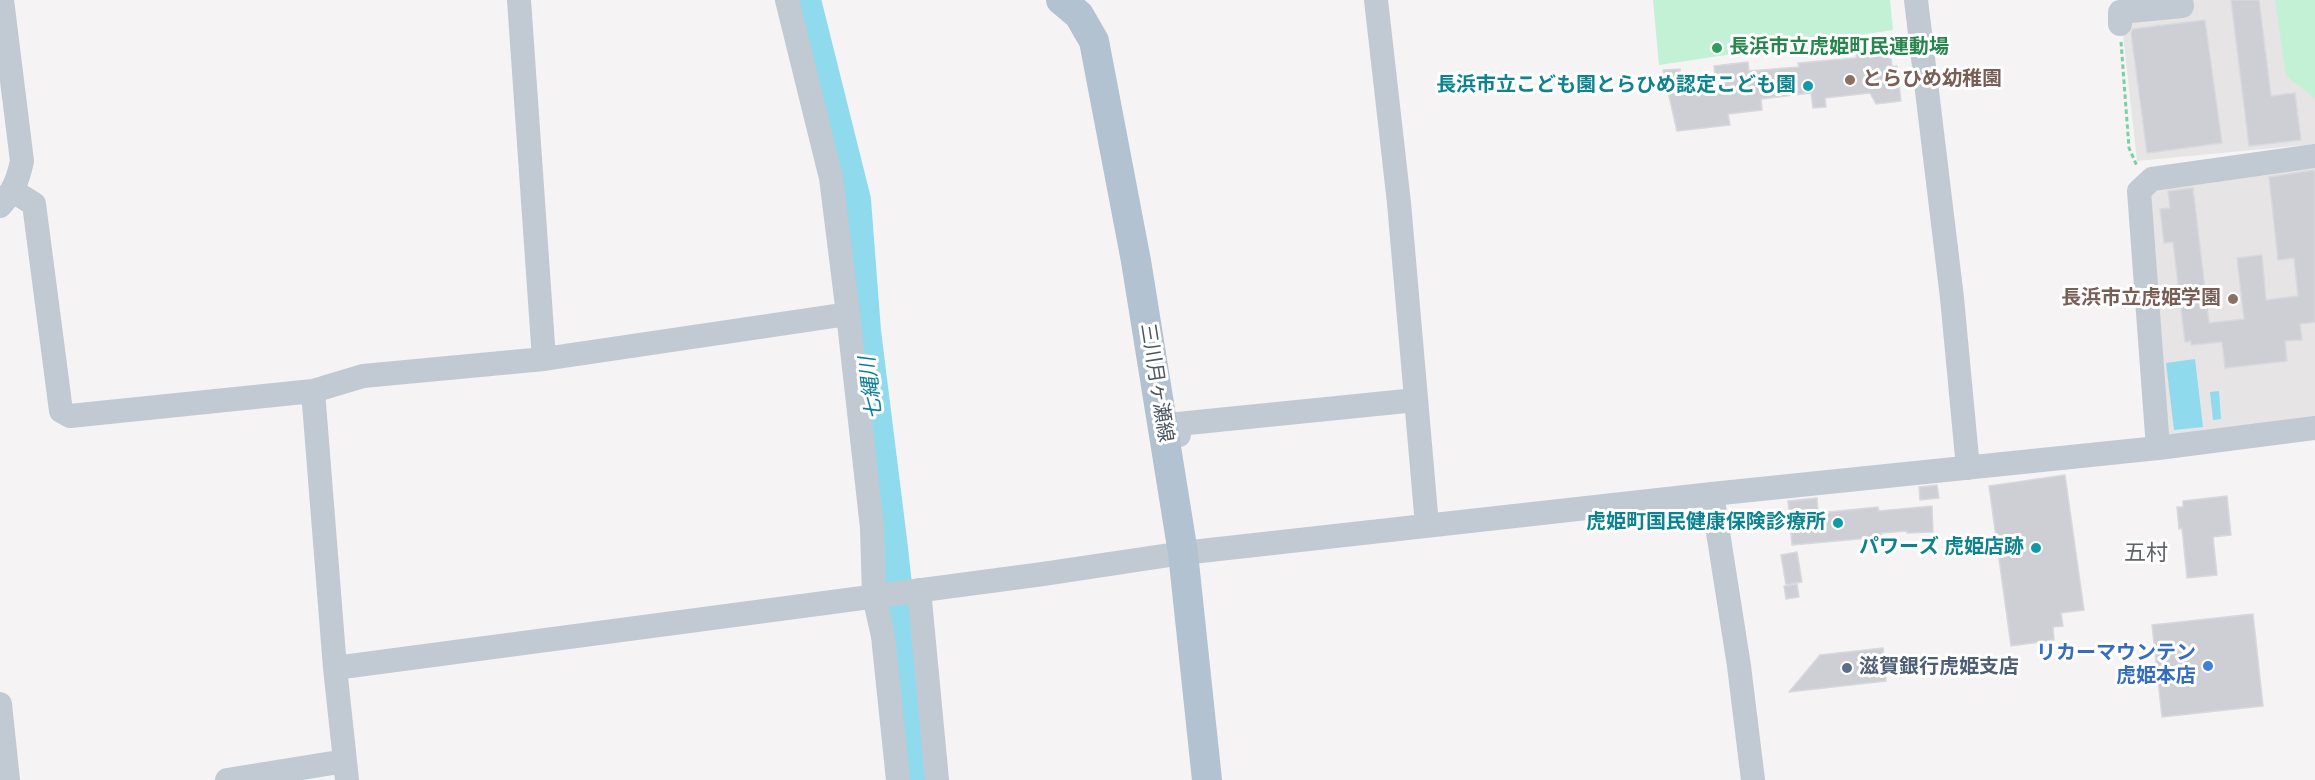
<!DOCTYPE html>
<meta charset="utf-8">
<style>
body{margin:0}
canvas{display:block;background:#f5f3f3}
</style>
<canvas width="2315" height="780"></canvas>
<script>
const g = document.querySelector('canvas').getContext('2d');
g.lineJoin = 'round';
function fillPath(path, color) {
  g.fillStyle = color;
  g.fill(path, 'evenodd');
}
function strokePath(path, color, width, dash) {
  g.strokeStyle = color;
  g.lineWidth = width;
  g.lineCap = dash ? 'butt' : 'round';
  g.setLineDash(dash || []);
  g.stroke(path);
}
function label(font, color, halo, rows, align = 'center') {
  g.font = font + ' "Space Grotesk","Noto Sans JP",sans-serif';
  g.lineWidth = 6;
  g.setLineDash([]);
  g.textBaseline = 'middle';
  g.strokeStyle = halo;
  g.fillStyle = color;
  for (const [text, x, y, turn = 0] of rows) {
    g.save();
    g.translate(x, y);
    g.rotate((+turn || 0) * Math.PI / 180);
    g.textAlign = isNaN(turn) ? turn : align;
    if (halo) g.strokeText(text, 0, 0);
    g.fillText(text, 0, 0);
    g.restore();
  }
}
fillPath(new Path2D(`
 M2184,0H2315V144L2137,161L2121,16Z
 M2315,160V417L2167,438L2139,182Z`), '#e6e4e5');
fillPath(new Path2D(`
 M1653,0H1890L1893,30L1659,65Z
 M2275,0H2315V98L2286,76Z`), '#c3f1d5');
fillPath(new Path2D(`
 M2195,359L2203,427L2174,430L2166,363Z
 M2219,391L2221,419L2213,420L2210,392Z`), '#90daee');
strokePath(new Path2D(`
 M806,0L856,200L866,331L893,548L918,780`), '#90daee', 30);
const building = new Path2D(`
 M2231,0H2259L2271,96L2295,93L2301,140L2249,146Z
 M2205,20L2222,143L2147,153L2131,33L2133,29Z
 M1889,37L1892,67L1897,66L1901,101L1876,104L1870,93L1825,98L1826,107L1813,108L1811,93L1761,99L1762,110L1728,114L1730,125L1677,131L1663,70L1680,69L1683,90L1716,87L1714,66L1748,62L1749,71L1799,67L1798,63L1856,58L1860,40Z
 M2315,170V322L2300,324L2302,340L2285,341L2287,361L2225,368L2222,342L2191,345V341L2185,342L2173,242L2164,243L2160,209L2170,208L2168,191L2193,188L2209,323L2244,319L2237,258L2262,255L2266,300L2298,296L2294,258L2278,260L2269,177Z
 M2065,475L2084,610L2061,613L2063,626L2053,627L2054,640L2011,646L1989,486Z
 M1937,485L1939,498L1920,500L1919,487Z
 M2227,496L2231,535L2213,537L2217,575L2187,578L2182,528L2179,529L2177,507H2183V501Z
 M1817,498L1818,513L1878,507L1879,511L1932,506L1933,532L1907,533V531L1881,533V537L1792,545L1788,501Z
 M1797,552L1802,582L1786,585L1781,555Z
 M1797,584L1799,597L1786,599L1784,586Z
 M2253,614L2263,706L2162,717L2152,625Z
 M1883,648L1886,681L1789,692L1820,655Z`);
fillPath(building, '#cdcfd5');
strokePath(building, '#d7d9de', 1.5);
strokePath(new Path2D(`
 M2121,42L2129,148L2137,166`), '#7ad0a6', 3, [4.5, 3]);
strokePath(new Path2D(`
 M787,0L831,178L848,314
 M1376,0L1399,203L1427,525
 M1916,0L1952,298L1968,468
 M2120,24V12L2182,6L2181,0
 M13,191L34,204L61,411L70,416L313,391L335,668
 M0,206C13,192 18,180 22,161L2,0
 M544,359L848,314L872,528L874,596L883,636L898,780
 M313,391L363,376L544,359L519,0
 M1164,437L1179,435L1178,424L1416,400
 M2158,448L2139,191L2152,179L2315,156
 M1712,494L1739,666L1753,780
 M919,590L937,780
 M0,704L8,780
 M345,761L335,668L1043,574L1183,553L1712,494L2158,448L2315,428
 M227,780L345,761L347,780`), '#c1cad2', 24);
strokePath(new Path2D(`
 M1061,0L1079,15L1094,41L1136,261L1183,553L1207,780`), '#b3c2d1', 30);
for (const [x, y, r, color] of [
 [1717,48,6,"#2e9e5b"],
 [1850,80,6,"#8d6e63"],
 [1808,86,6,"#0f9aa8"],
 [2233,299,6,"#8d6e63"],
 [1838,523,6,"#0f9aa8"],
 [2036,548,6,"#0f9aa8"],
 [2208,666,6,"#3f7fe0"],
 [1847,668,6,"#5c6f8a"]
]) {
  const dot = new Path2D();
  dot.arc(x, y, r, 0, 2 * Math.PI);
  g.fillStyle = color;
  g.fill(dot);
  strokePath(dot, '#fff', 2);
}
label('bold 20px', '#27864d', '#fff', [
 ["長浜市立虎姫町民運動場",1729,48]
], 'left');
label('bold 20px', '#785e54', '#fff', [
 ["とらひめ幼稚園",1862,80],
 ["長浜市立虎姫学園",2221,299,"right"]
], 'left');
label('bold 20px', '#0d838f', '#fff', [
 ["長浜市立こども園とらひめ認定こども園",1796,86],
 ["虎姫町国民健康保険診療所",1826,523],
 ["パワーズ 虎姫店跡",2024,548]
], 'right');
label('20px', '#4a5661', '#fff', [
 ["三川月ヶ瀬線",1156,383,81]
]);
label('bold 20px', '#366cbe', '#fff', [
 ["リカーマウンテン",2196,654],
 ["虎姫本店",2196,677]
], 'right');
label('bold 20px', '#4e5e75', '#fff', [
 ["滋賀銀行虎姫支店",1859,668]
], 'left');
label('italic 21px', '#0c7c9b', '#fff', [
 ["七縄川",872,388,-97]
]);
label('22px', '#5f6368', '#fff', [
 ["五村",2146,554]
]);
</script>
